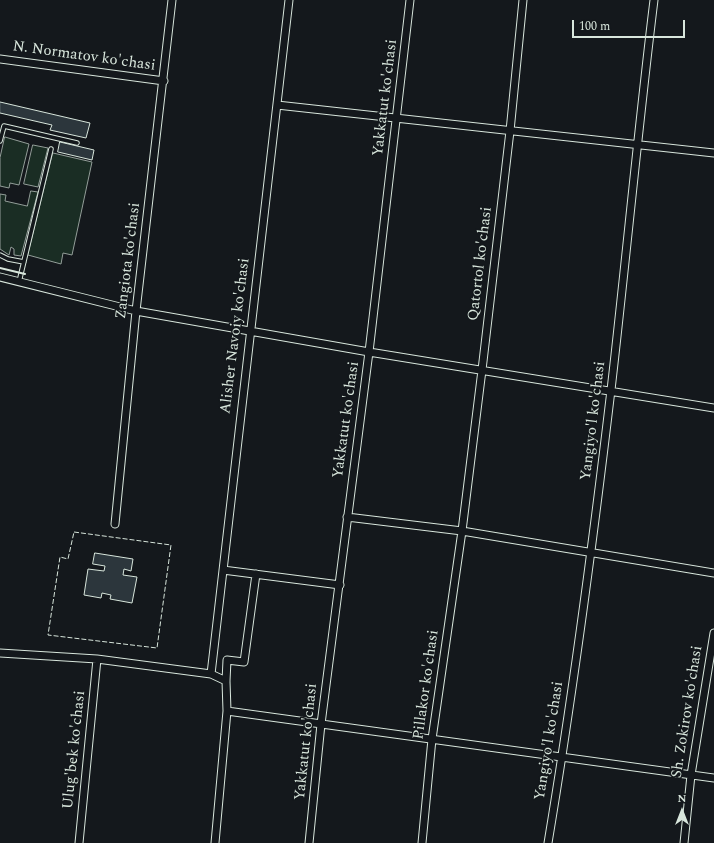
<!DOCTYPE html>
<style>
body{margin:0}
#map{position:relative;width:714px;height:843px;overflow:hidden;background:#14181c;font-family:Spectral,serif}
canvas{display:block}
.north{position:absolute;left:662px;top:791px;width:40px;height:40px;-webkit-text-stroke:3px #14181c;paint-order:stroke;rotate:0deg;font-size:11px;font-weight:700;line-height:16px;text-align:center;color:#d8e6dc}
.north::after{content:'';display:block;margin:auto;width:14px;height:18px;background:#d8e6dc;clip-path:polygon(50% 0,100% 100%,50% 72%,0 100%)}
.scale{position:absolute;left:572px;top:20px;width:113px;height:18px;box-sizing:border-box;border:2px solid #d8e6dc;border-top:0;padding-left:5px;font-size:12px;line-height:14px;white-space:nowrap;color:#d8e6dc;-webkit-text-stroke:3px #14181c;paint-order:stroke}
</style>
<div id="map">
<canvas width="714" height="843"></canvas>
<div class="north">N</div>
<div class="scale">100 m</div>
</div>
<script>
const g = document.querySelector('canvas').getContext('2d');
g.lineJoin = 'round';
function fillPath(path, color) {
  g.fillStyle = color;
  g.fill(path, 'evenodd');
}
function strokePath(path, color, width, dash) {
  g.strokeStyle = color;
  g.lineWidth = width;
  g.lineCap = dash ? 'butt' : 'round';
  g.setLineDash(dash || []);
  g.stroke(path);
}
function label(font, color, halo, rows, align = 'center') {
  g.font = font + ' Spectral,serif';
  g.lineWidth = 3;
  g.setLineDash([]);
  g.textBaseline = 'middle';
  g.strokeStyle = halo;
  g.fillStyle = color;
  for (const [text, x, y, turn = 0] of rows) {
    g.save();
    g.translate(x, y);
    g.rotate((+turn || 0) * Math.PI / 180);
    g.textAlign = isNaN(turn) ? turn : align;
    if (halo) g.strokeText(text, 0, 0);
    g.fillText(text, 0, 0);
    g.restore();
  }
}
const green = new Path2D(`
 M5,137L29,144L19,185L10,183L9,188L0,186V158Z
 M33,145L48,148L38,187L24,184Z
 M53,153L92,162L72,255L63,253L61,264L28,255Z
 M31,191L38,192L21,256L14,255V249L11,247L9,255L0,249V194L6,195L5,201L27,206Z`);
fillPath(green, '#1a2d24');
strokePath(green, '#939e99', 1);
const building = new Path2D(`
 M0,102L90,123L86,138L50,130L52,125L0,113Z
 M60,142L94,150L92,160L58,152Z
 M95,553L133,559L131,571L124,569L123,575L137,577L132,603L110,599L111,595L102,593L101,598L84,595L88,569L104,571L105,566L93,564Z`);
fillPath(building, '#2c363c');
strokePath(building, '#d8e6dc', 1);
const service = new Path2D(`
 M0,141L4,126L77,143
 M0,255L8,259L24,262
 M19,282L51,149`);
const minor = new Path2D(`
 M0,59L164,81
 M277,105L714,153
 M0,277L136,311L369,352L714,408
 M347,517L462,531L714,573
 M115,524L136,311L172,0
 M223,570L340,585
 M0,653L97,659L211,674L226,681
 M211,674L289,0
 M227,711L714,778
 M79,843L97,659
 M215,843L227,711L226,681L227,660L244,662L256,574
 M309,843L321,724L369,352L410,0
 M422,843L432,739L462,531L482,370L510,131L523,0
 M548,843C573,693 593,542 611,390C626,260 638,130 654,0
 M684,843L691,775L714,633`);
strokePath(service, '#d8e6dc', 5.5);
strokePath(minor, '#d8e6dc', 9);
strokePath(service, '#14181c', 3.5);
strokePath(minor, '#14181c', 7);
strokePath(new Path2D(`
 M74,532L171,545L157,648L48,635L60,557L68,559Z`), '#d8e6dc', 1, [5, 2]);
strokePath(new Path2D(`
 M0,268L25,274`), '#d8e6dc', 2);
label('15px', '#d8e6dc', '#14181c', [
 ["N. Normatov ko'chasi",84,57,8],
 ["Yakkatut ko'chasi",386,98,-83],
 ["Zangiota ko'chasi",129,261,-83],
 ["Qatortol ko'chasi",481,264,-83],
 ["Alisher Navoiy ko'chasi",236,336,-83],
 ["Yakkatut ko'chasi",347,420,-82],
 ["Yangiyo'l ko'chasi",594,421,-83],
 ["Pillakor ko'chasi",427,685,-82],
 ["Sh. Zokirov ko'chasi",688,712,-81],
 ["Yangiyo'l ko'chasi",550,741,-81],
 ["Yakkatut ko'chasi",307,742,-84],
 ["Ulug'bek ko'chasi",75,750,-84]
]);
</script>
